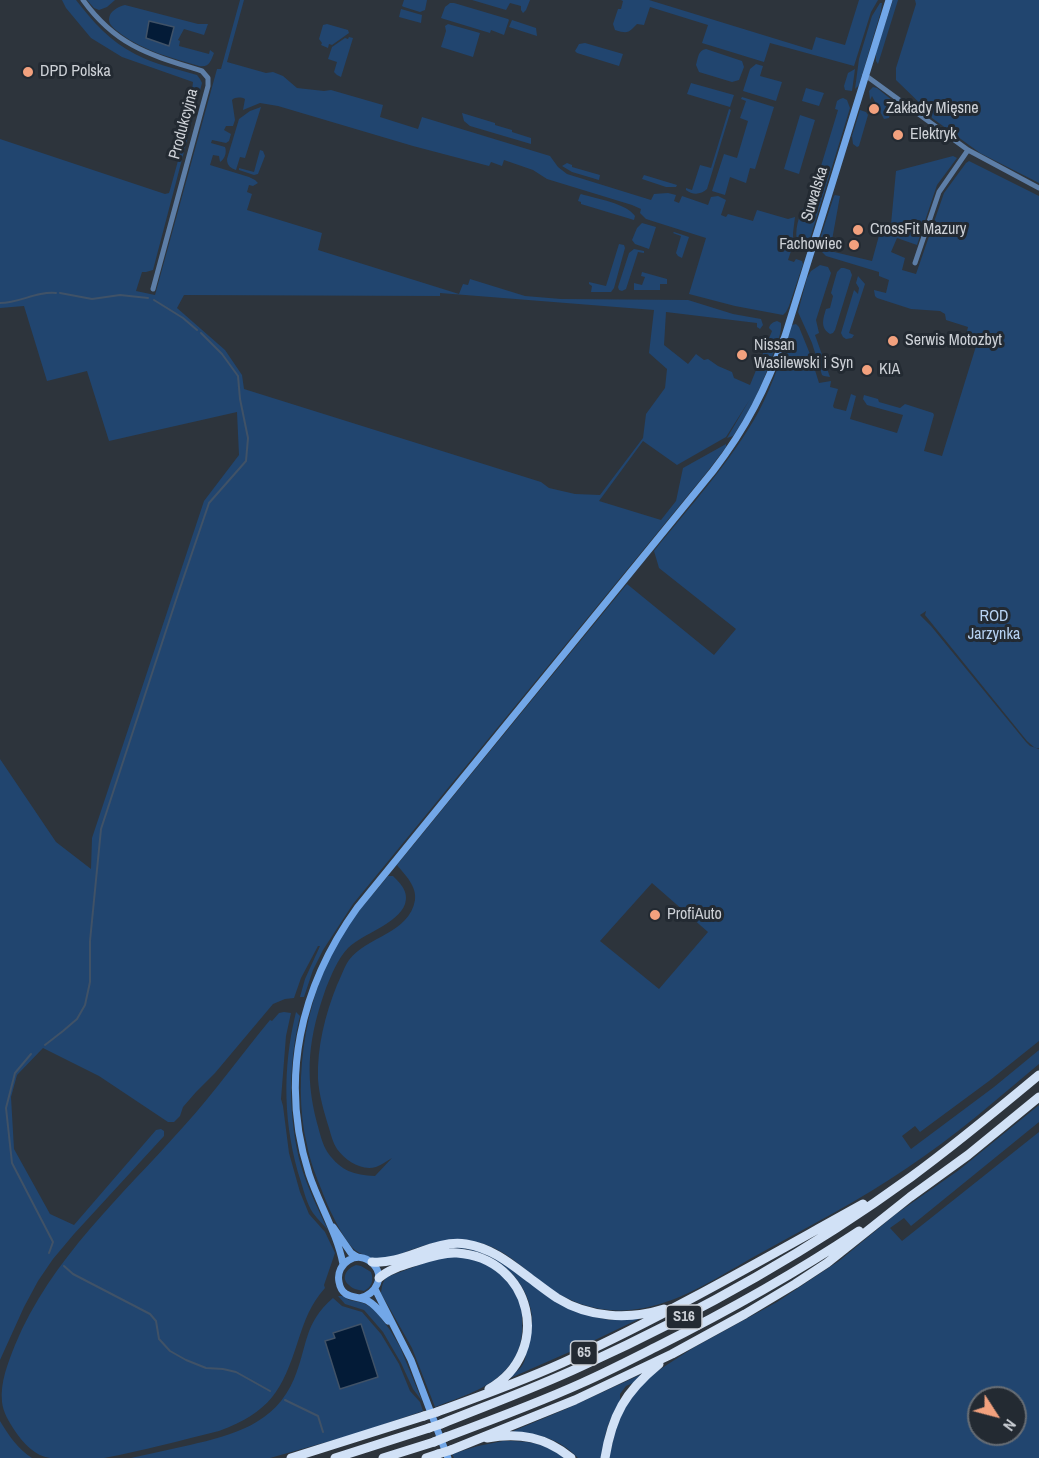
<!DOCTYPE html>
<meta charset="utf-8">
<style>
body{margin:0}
#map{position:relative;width:1039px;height:1458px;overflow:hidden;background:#2d343c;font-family:"Archivo Narrow",sans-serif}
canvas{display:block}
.north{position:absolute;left:967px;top:1386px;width:60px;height:60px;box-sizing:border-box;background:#232a32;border:2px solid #676d74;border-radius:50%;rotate:126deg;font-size:16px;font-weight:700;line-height:24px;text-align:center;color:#cdd1d7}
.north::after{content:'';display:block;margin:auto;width:21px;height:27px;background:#f2a17e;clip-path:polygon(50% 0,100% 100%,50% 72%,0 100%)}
</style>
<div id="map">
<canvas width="1039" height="1458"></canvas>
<div class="north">N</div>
</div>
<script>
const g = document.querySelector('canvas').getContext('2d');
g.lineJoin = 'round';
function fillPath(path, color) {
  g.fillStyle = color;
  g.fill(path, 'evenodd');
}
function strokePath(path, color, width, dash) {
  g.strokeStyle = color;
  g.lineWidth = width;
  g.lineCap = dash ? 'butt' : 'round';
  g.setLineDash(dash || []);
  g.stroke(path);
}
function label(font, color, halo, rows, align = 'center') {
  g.font = font + ' "Archivo Narrow",sans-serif';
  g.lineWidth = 6;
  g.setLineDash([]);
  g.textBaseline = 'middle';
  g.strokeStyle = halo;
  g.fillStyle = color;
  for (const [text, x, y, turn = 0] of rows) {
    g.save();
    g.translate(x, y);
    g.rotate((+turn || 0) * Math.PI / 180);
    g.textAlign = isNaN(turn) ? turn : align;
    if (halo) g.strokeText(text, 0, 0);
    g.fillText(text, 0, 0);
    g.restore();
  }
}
fillPath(new Path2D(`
 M62,0H76C92,21 111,42 135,54C154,64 176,69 197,75L200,79L202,83L153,270L146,272H142L136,291L155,295L217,69H221L240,0H244L227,62L266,73L273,72L283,76L297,88L324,91L331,90L383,105L380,117L418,129L422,117L550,156L558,167L567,174L651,200L654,194L668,193L676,195L674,201L679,203L682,196L708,205L711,197L718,196L726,200L721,215L726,217L728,214L753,221L757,210L788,219L795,217L793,233V247L791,251L788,260L794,262L796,259L802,261L803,264L789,306L786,312L783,315L735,306L689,294L706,238L646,219L640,213L641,209L632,205L547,179L533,170L504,160L502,166L491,162L489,166L413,146L278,106L260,103L243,110L245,99C241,97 235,97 232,100L235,120L233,126H226L224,130L231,134L229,141L226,143L212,140L211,143L225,147C227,152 225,159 220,162L219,156L213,155L210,165L249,177L255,180L258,183L253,186L249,185L247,192L252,194L247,210L322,233L318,250L459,294L463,284L468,285L470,279L525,296L561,299L688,300L733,314L761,319L763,325L760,329L757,327V323L666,312L664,345L688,364L696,354L704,360L708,359L718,366L732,372L734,378L750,385L772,331L769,328C770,324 773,322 777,321L781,323C782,333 777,342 774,351C764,381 751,410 733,436L727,438L750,399L726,437L677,465L643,441L599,501L661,520L676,501L683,468L726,444V447L707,472L353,904L323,950L313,970L304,997H300L305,979L320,946H318L301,978L294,998L285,999L273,1004L215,1073L196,1092L183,1107L180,1116L174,1122H168L99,1076L43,1048L17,1075L11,1097L14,1149L50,1214L74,1225L156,1130L161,1129L164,1131V1136L74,1234L53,1259L38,1281L24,1307L0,1360V759L56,842L91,869L92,838L204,501L239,455L237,412L109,441L87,371L47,381L24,306L0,308V139L165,194L169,193L170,190L194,102L191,100L193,82L122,57L91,38L66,8ZM440,293L654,310L649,353L667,369L665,388L646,414L643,438L600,495L575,494L549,488L541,482L244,389L242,375L225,350L177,308L184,295L440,296Z
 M87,0H115L107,7L99,10L94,8Z
 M404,0H427L425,10L420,12L404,7L402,6Z
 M472,0H530L526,10L523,13L521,10V6L510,3L506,10Z
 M621,0H649L812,50L816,37L845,45L859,0H878L871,12L854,66L770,43L764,62L702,43L708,25L650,7L644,25L637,24C628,33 628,34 615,30L613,24L618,9H621L623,1Z
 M893,0H898L878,64L876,61V52Z
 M915,0H1039V183L980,153L932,118L931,114L896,80V68L916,4Z
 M450,3H454L508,19L509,20L504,35L491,30L490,33L444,19L441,18L445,7Z
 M880,3H882L881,11L859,85L855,89L859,59L872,16Z
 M125,5L198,24H208L204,35L184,29L178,40L180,41L179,46L209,54L210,50L214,53C211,61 209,68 199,66C172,58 144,51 121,34C115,29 106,24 110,15C112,10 120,6 125,5Z
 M401,9L422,15L421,23L399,17Z
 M512,20L536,28L537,36L509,27Z
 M327,24L348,30L349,33L332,45L329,44L328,48L321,45L322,43L319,39L323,25Z
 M448,24L480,33L473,57L441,47L446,31L445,26Z
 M349,37L353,38L341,77L337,75L334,72L337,62L328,59L332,47L345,38L348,39Z
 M585,43L623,54L619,66L577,53L575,51L579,44Z
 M706,49L742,61L744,67L739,80L732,82L699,72L696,65C698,58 698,50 706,49Z
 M756,64L763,66L760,76L782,82L776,101L743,91L750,69Z
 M855,69L852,91L845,90L844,86L848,73Z
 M691,83L734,95L730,107L687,94Z
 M873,87L877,88L893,101L889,118L884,119L872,96L870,100L869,91Z
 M806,88L824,93L819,106L802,101Z
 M742,97L774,107L755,169L750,168L746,183L730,177L725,195L712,191L724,154L737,158L748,121L740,118L746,101L741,99Z
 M840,99L843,98L847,100L850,108L809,242L805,246L800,249C793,236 797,221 803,208L808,209L838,110L835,109L837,101Z
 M261,107L245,158L240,157L236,170C231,168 227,166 227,159L239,119L250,111Z
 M729,109L731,110L707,189C701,195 692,195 686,190V188L692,190L700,165L711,168Z
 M860,110L866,112L868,115L859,146L857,147L853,144L852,136Z
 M462,113L495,123V125L512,130V132L531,138V144L470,126L464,121Z
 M800,115L815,120L799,174L784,169Z
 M260,150L263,151L265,156L258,174L254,175L239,170V168L254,172Z
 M953,156L957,158L937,185L917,245L897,238L891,252L905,258L902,270L916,274L944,193L966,163L969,161L1039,196V748H1035L1027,741L925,615L926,611L920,615L931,626L1026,742L1030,746L1039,749V1041L989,1081L920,1132L915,1126L902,1136L911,1149L994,1087L1039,1050V1064C996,1100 954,1137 907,1168C860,1200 808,1227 757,1255C721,1275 685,1300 644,1308C610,1315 576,1307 548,1287C527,1272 509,1252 484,1244C456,1235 429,1243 403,1253C396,1255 387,1260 380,1260C377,1261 361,1254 358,1252C345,1245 327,1205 322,1191C316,1176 310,1161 307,1145C291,1077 307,986 347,927C359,909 375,893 388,876H393C401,884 409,892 405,904C398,924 362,934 348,948C337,960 332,974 326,988C309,1036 304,1073 317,1123C320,1133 322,1144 328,1153C341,1171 354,1175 375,1176L392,1158C388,1160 382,1165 376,1167C361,1171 346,1161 337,1149C333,1143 331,1135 329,1128C324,1112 319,1095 318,1079C317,1047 325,1015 337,985C341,977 344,967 349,960C366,937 410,933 415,900C417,886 405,875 397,865L627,584L714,655L736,629L659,568L654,551C690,506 731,462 759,411C773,384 783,354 792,325L796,324L799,327L810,354L819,383L831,381L830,387L838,389L833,406L834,408L846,411L851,394L856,396L850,419L897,433L903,415L867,405L863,399L864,395L878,399L879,402L900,408L905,404L933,413L934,415L924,451L942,456L977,343L965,339L968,327L946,320L945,314L940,311L911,309L877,298L875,296L874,290L886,293L889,280L879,276V272L826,256L822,252L818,245L834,196L835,195L840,196L830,251L872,261L880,232L890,235L896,171ZM652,883L708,932L659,989L600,941Z
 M567,163L572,165V167L600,175L599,180L572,172L562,166Z
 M644,175L677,185L676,187H666L642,179Z
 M581,194C597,199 626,203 635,216L634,220L581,204V202L578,201L580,195Z
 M642,223L656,227L649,249L635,244L632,240L637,228Z
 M674,232L689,237L682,258L678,256L676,253L681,236L673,233Z
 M619,244L624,245L625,248L614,288L611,292H591L592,286L589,284V282L606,286Z
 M634,249L644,251V253L638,252L626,289L622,291L619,290L618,287L629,253Z
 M820,265L828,267L831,273L816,320L819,333L815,335L830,377L824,376L822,375L812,343L798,312L807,278L811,271Z
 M841,268H844L850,270L852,275L835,330L833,333L830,334C820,328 823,319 826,309L830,308L833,296L831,293L837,272Z
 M642,272L667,279V284H660V290H634V283L642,285L645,277L641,276Z
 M858,276L865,284L849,333L854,335L852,338L846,339L843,337L841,333L854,290L858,294L859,288L856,283Z
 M284,1012L291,1013L286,1036L281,1099L283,1106L289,1153L300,1192L309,1214L325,1232L335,1253L324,1285L325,1288C310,1305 305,1320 298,1341C282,1391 270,1412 219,1431C182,1440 142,1451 104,1458C94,1458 83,1458 72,1458C65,1458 57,1458 50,1458C35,1456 23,1443 15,1431C9,1422 3,1412 2,1402C0,1382 8,1363 15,1345C51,1258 123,1195 184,1126C214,1093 241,1055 270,1020L272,1021L279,1013Z
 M296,1012L300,1016C288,1064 288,1118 301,1166C308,1189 318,1209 328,1230C323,1224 317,1219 313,1213C307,1204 304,1192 301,1182C283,1126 282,1069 296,1012Z
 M1039,1105V1122L911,1226L904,1218L890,1228L902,1241L1039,1132V1458H609L617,1422L632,1396L644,1382L659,1370L693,1348L777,1302L839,1261L896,1214L959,1170ZM979,1398H1015V1434H979Z
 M457,1247L472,1249L487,1253L595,1317L610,1320L643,1317L574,1350L508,1379C513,1373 521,1370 524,1362C525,1361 526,1354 526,1353C529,1340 533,1330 532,1316C527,1274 487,1244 445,1249Z
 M455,1256C461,1257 468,1257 473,1259C493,1265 514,1282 520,1301C522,1307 522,1314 522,1320C523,1337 520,1354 508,1367C490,1389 460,1397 435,1407L412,1348L381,1293C382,1287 382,1282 387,1277L435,1259Z
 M356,1265L361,1266L371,1272C374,1280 372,1287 364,1291C359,1290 352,1289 349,1285C340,1278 347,1268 356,1265Z
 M338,1296H342L349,1300L363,1303L374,1309L390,1330L400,1347L422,1401L413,1389L401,1363L383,1332L364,1310L345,1304Z
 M333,1298L342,1306L362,1312L381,1334L399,1364L410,1391L420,1402L423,1411L355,1434L270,1458H131C151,1454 170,1449 190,1445C233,1435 275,1424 294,1379C308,1346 303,1324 333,1298Z
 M642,1374L633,1383L626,1386L620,1394V1401L608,1425L605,1436L602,1458H578C559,1438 537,1433 511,1432L566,1409Z
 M0,1421C9,1436 18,1449 32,1458H0Z
 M503,1441C530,1441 542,1442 565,1458H454L452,1454L478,1446Z`), '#21456f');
const water = new Path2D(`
 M149,21L174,27L169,46L146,38Z
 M361,1324L378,1377L340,1389L325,1341L335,1338L333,1333Z`);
fillPath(water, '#031b37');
strokePath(water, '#405267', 1.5);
strokePath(new Path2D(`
 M60,293L92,299L120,295L148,298
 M154,300L183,318L197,330
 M0,303C20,303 36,291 56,293
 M45,1045L63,1031L77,1019L85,1005L90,982V941L101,829L178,594L209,503L246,461L248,438L240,399L238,376L222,354L201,333
 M31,1054L15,1073L6,1108L12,1163L53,1242L49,1253
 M64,1266L73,1274L150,1314L156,1321L159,1339L170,1351L186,1360L206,1368L223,1369L236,1372L270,1391
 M285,1400L318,1416L323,1432`), '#405267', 2);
strokePath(new Path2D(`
 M83,0C117,47 151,55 202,71L208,78V86L153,289
 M865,75L968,150L1039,188
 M915,263L939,192L968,150`), '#5d7ea7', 5);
strokePath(new Path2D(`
 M333,1227L351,1253L357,1257
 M343,1264C337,1233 319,1204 309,1174C279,1080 300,987 357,908L713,471C747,427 766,388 785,336L889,0
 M375,1289L411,1360L448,1458
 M360,1298C376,1294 386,1276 372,1263C358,1249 335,1263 339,1282C342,1300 357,1295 368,1301C376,1305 382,1314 388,1321`), '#72a7e8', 7);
strokePath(new Path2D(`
 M372,1262C404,1265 433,1239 466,1244C492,1248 511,1264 531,1279C539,1285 548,1292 557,1298C589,1318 629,1320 664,1309
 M379,1278C389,1269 404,1265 417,1261C429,1257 444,1252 457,1253C532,1258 554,1352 489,1389
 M437,1412C483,1395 529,1379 573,1358C672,1312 767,1257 863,1204
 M441,1424C488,1405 535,1388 580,1367C696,1314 808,1252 911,1177C955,1145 997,1110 1039,1075
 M446,1437C492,1420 538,1403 582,1383C607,1372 632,1359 656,1347C726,1312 794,1274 859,1231
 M487,1438C519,1432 546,1437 571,1458
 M451,1450L575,1400L672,1354L745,1314L795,1284L827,1263L910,1197L968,1155L1039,1097
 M291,1458L424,1416
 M335,1458L429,1428
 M383,1458L434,1442
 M426,1458L438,1454
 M605,1458C612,1415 625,1392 659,1364`), '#d1e1f6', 9);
strokePath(new Path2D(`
 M424,1416L437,1412
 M429,1428L441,1424
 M434,1442L446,1437
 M438,1454L451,1450`), '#d1e1f6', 9);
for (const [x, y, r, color] of [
 [28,72,6,"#f2a17e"],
 [874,109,6,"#f2a17e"],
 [898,135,6,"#f2a17e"],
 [858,230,6,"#f2a17e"],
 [854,245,6,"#f2a17e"],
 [893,341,6,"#f2a17e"],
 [742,355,6,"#f2a17e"],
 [867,370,6,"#f2a17e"],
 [655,915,6,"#f2a17e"]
]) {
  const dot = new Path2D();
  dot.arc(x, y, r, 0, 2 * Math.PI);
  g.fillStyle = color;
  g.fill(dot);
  strokePath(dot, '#232a32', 2);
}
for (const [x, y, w] of [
 [684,1317,36],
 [584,1353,27]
]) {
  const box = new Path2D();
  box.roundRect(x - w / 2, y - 12, w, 24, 4.5);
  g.fillStyle = '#232a32';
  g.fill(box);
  strokePath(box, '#cdd1d7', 1.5);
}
label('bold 15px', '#cdd1d7', null, [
 ["S16",684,1317],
 ["65",584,1353]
]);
label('16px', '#cdd1d7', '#232a32', [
 ["DPD Polska",40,72],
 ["Zakłady Mięsne",886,109],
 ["Elektryk",910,135],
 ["CrossFit Mazury",870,230],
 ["Fachowiec",842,245,"right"],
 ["Serwis Motozbyt",905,341],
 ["Nissan",754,346],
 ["Wasilewski i Syn",754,364],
 ["KIA",879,370],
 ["ProfiAuto",667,915]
], 'left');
label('16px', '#cdd1d7', '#232a32', [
 ["Produkcyjna",184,124,-75],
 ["Suwalska",815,194,-73]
]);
label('16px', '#b7d2f2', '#232a32', [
 ["ROD",994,617],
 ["Jarzynka",994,635]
]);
</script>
